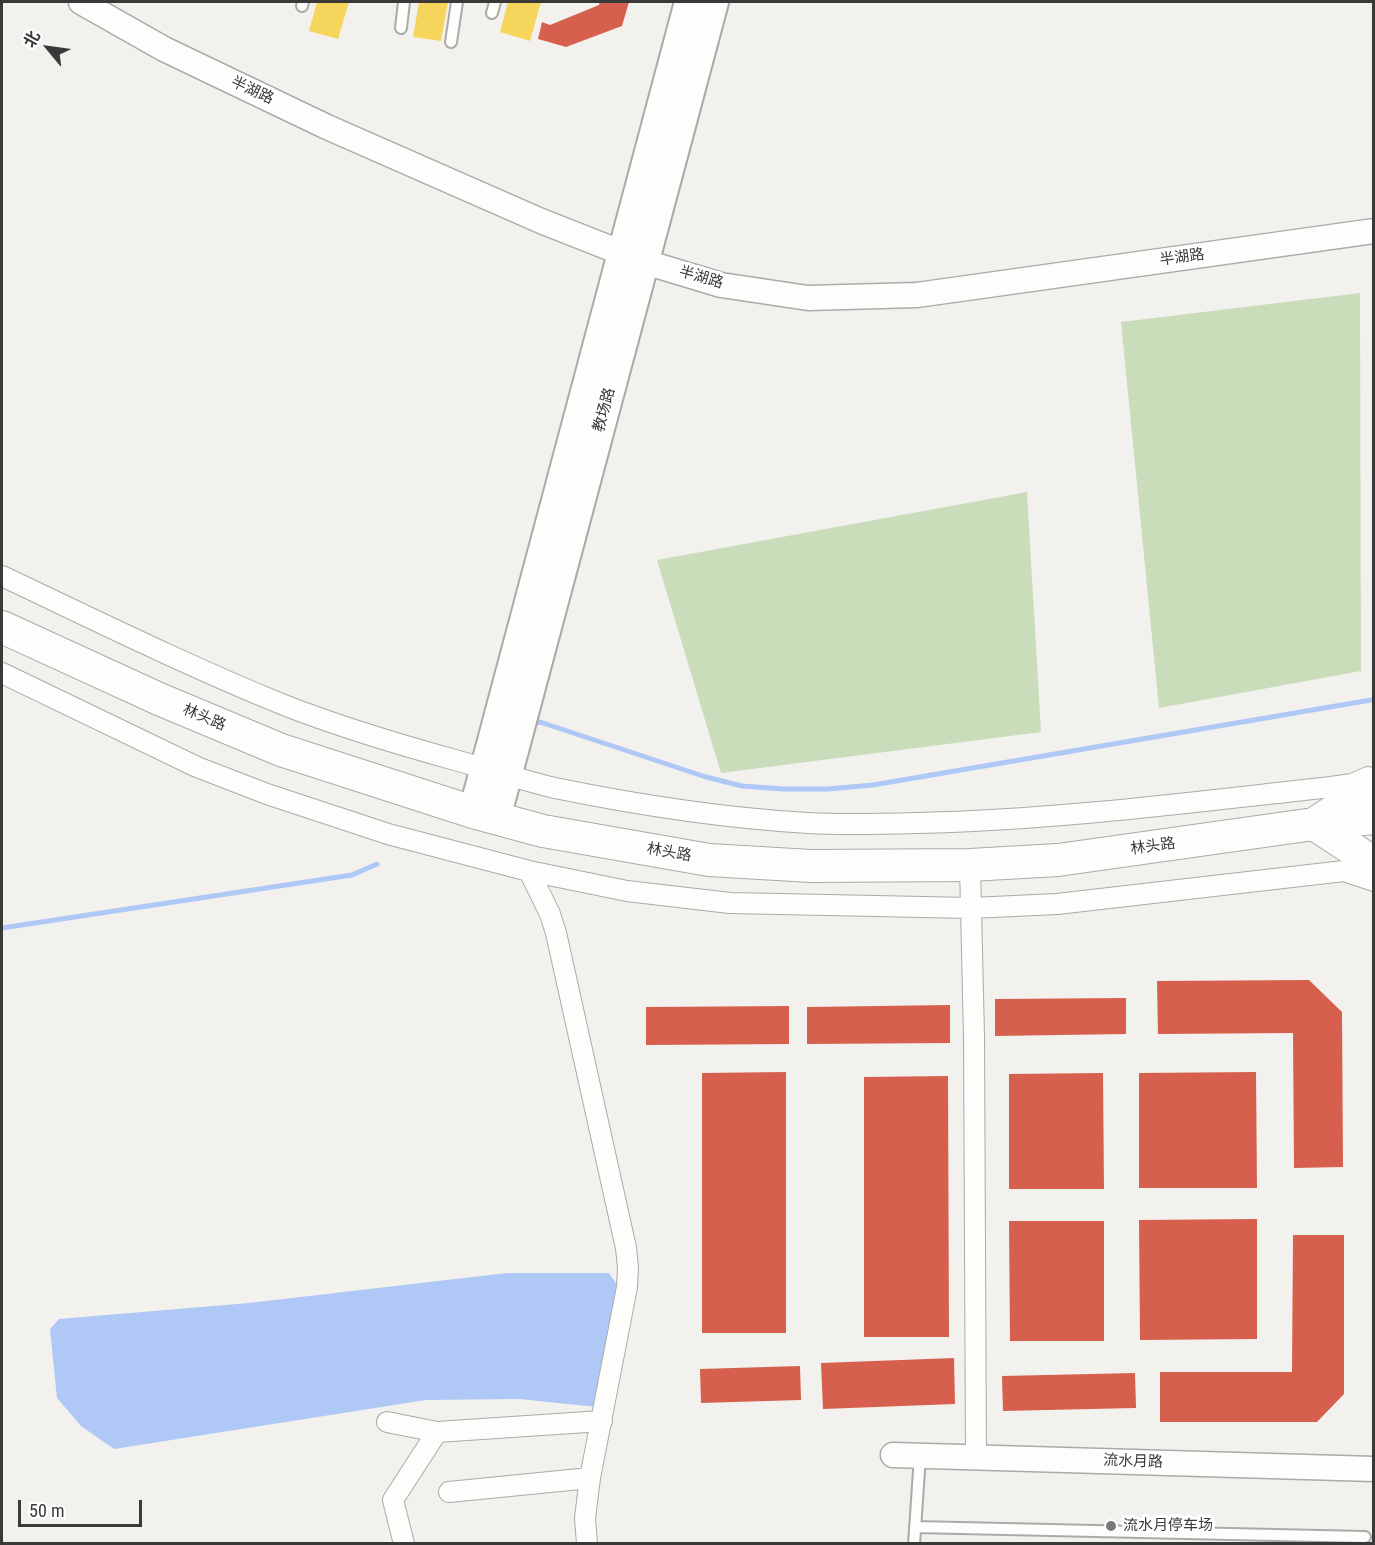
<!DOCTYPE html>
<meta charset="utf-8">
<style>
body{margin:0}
#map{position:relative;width:1375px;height:1545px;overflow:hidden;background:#f3f1ee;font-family:"Roboto Condensed","Noto Sans SC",sans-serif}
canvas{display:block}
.frame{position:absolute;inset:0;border:3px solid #3a3937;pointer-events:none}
.north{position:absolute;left:18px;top:18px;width:60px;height:60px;-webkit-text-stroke:4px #fff;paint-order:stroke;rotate:299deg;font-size:16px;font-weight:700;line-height:24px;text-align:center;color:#3a3937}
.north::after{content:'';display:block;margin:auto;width:21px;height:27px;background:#3a3937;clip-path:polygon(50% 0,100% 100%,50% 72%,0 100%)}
.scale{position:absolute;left:18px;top:1500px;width:124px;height:27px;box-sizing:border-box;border:3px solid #3a3937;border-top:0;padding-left:8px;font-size:18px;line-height:21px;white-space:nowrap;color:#3a3937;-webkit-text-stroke:4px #fff;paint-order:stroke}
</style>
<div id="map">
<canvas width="1375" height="1545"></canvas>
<div class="frame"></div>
<div class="north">北</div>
<div class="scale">50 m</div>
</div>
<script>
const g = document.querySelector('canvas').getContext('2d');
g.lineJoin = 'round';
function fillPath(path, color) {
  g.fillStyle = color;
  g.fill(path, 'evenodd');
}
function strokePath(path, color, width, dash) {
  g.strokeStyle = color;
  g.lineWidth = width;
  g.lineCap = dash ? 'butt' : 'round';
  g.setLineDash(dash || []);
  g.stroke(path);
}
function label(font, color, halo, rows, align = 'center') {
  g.font = font + ' "Roboto Condensed","Noto Sans SC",sans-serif';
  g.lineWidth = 6;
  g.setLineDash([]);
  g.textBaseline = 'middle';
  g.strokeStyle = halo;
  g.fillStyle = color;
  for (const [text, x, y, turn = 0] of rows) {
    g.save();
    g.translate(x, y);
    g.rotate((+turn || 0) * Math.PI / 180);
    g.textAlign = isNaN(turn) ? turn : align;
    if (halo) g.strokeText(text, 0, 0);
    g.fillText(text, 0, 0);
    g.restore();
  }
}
fillPath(new Path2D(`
 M1360,293L1361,671L1159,708L1121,322Z
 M1027,492L1041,732L721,773L657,560Z`), '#caddbb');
fillPath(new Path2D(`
 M507,1273H609L622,1292L597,1407L519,1399L426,1400L114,1449L81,1426L57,1398L50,1329L59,1319L249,1303Z`), '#b0c8f6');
fillPath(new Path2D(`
 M317,2H349L338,39L309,31Z
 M419,2H448L441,41L413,37Z
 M508,2H541L530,41L500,32Z
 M600,2H628L624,18L597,11Z`), '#f6d55c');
fillPath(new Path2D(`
 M600,2H629L622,26L566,47L538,39L542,22L550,25L599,5Z
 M1309,980L1342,1012L1343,1167L1294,1168L1293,1033L1158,1034L1157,981Z
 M1126,998V1034L995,1036V999Z
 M950,1005V1043L807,1044V1007Z
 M789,1006V1044L646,1045V1007Z
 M786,1072V1333H702V1073Z
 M1256,1072L1257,1188H1139V1073Z
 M1103,1073L1104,1189H1009V1074Z
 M948,1076L949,1337H864V1077Z
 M1257,1219V1339L1140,1340L1139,1220Z
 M1009,1221H1104V1341H1010Z
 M1293,1235H1344V1394L1317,1422H1160V1372H1292Z
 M954,1358L955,1404L823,1409L821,1363Z
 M800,1366L801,1400L701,1403L700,1369Z
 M1135,1373L1136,1408L1003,1411L1002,1376Z`), '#d6604d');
strokePath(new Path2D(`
 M531,724L540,722L706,777L742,786L783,789H828L873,785L1371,700
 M2,928L352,875L377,864`), '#b0c8f6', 5);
const service = new Path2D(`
 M302,6L303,2
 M492,13L495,2
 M401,28L404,2
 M451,42L457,2
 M915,1527L1365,1537
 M914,1544L920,1456`);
const minor = new Path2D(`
 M2,576C95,620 188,666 284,705C340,727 397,744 455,760C488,769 521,780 555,788C638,805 723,818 808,823C844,825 881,824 918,823C1056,820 1193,802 1331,787L1352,784L1368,777
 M2,673L197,767L267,794L388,834L529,871L627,891L730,903L971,908L1057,904L1344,871L1374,881
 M970,865L974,1036L976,1458
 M529,871L550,914L556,933L626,1248L628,1268L627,1287L590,1478L585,1518L587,1544
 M387,1422L437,1432
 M449,1492L590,1478
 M404,1544L393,1500L437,1432L602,1421`);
const tertiary = new Path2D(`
 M81,2L164,49L327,127L541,221L645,262L721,285L808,298L917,295L1374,231
 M893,1455L1374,1469`);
const secondary = new Path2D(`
 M473,812L689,2
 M496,818L714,2`);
const primary = new Path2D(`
 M2,627L159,699L281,750L473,812L543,831L709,860L811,866L970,865L1058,860L1314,824L1374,818
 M1374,785L1314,824L1374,863`);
strokePath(service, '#acaaa8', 14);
strokePath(minor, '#acaaa8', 22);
strokePath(tertiary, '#acaaa8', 27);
strokePath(secondary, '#acaaa8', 32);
strokePath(primary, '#acaaa8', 34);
strokePath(service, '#fdfdfc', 10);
strokePath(minor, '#fdfdfc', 20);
strokePath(tertiary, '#fdfdfc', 24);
strokePath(secondary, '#fdfdfc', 28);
strokePath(primary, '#fdfdfc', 32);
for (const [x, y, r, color] of [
 [1111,1526,6,"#7b7977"]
]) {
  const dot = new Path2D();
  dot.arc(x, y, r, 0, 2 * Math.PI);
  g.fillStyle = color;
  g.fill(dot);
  strokePath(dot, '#fff', 2);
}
label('15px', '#3a3937', '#fff', [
 ["半湖路",252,91,25],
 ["半湖路",1182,258,-8],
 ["半湖路",701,278,16],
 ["教场路",605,410,-75],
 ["林头路",204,718,23],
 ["林头路",1153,847,-8],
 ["林头路",669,853,10],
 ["流水月路",1133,1462,2]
]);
label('15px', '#3a3937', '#fff', [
 ["流水月停车场",1123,1526]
], 'left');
</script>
